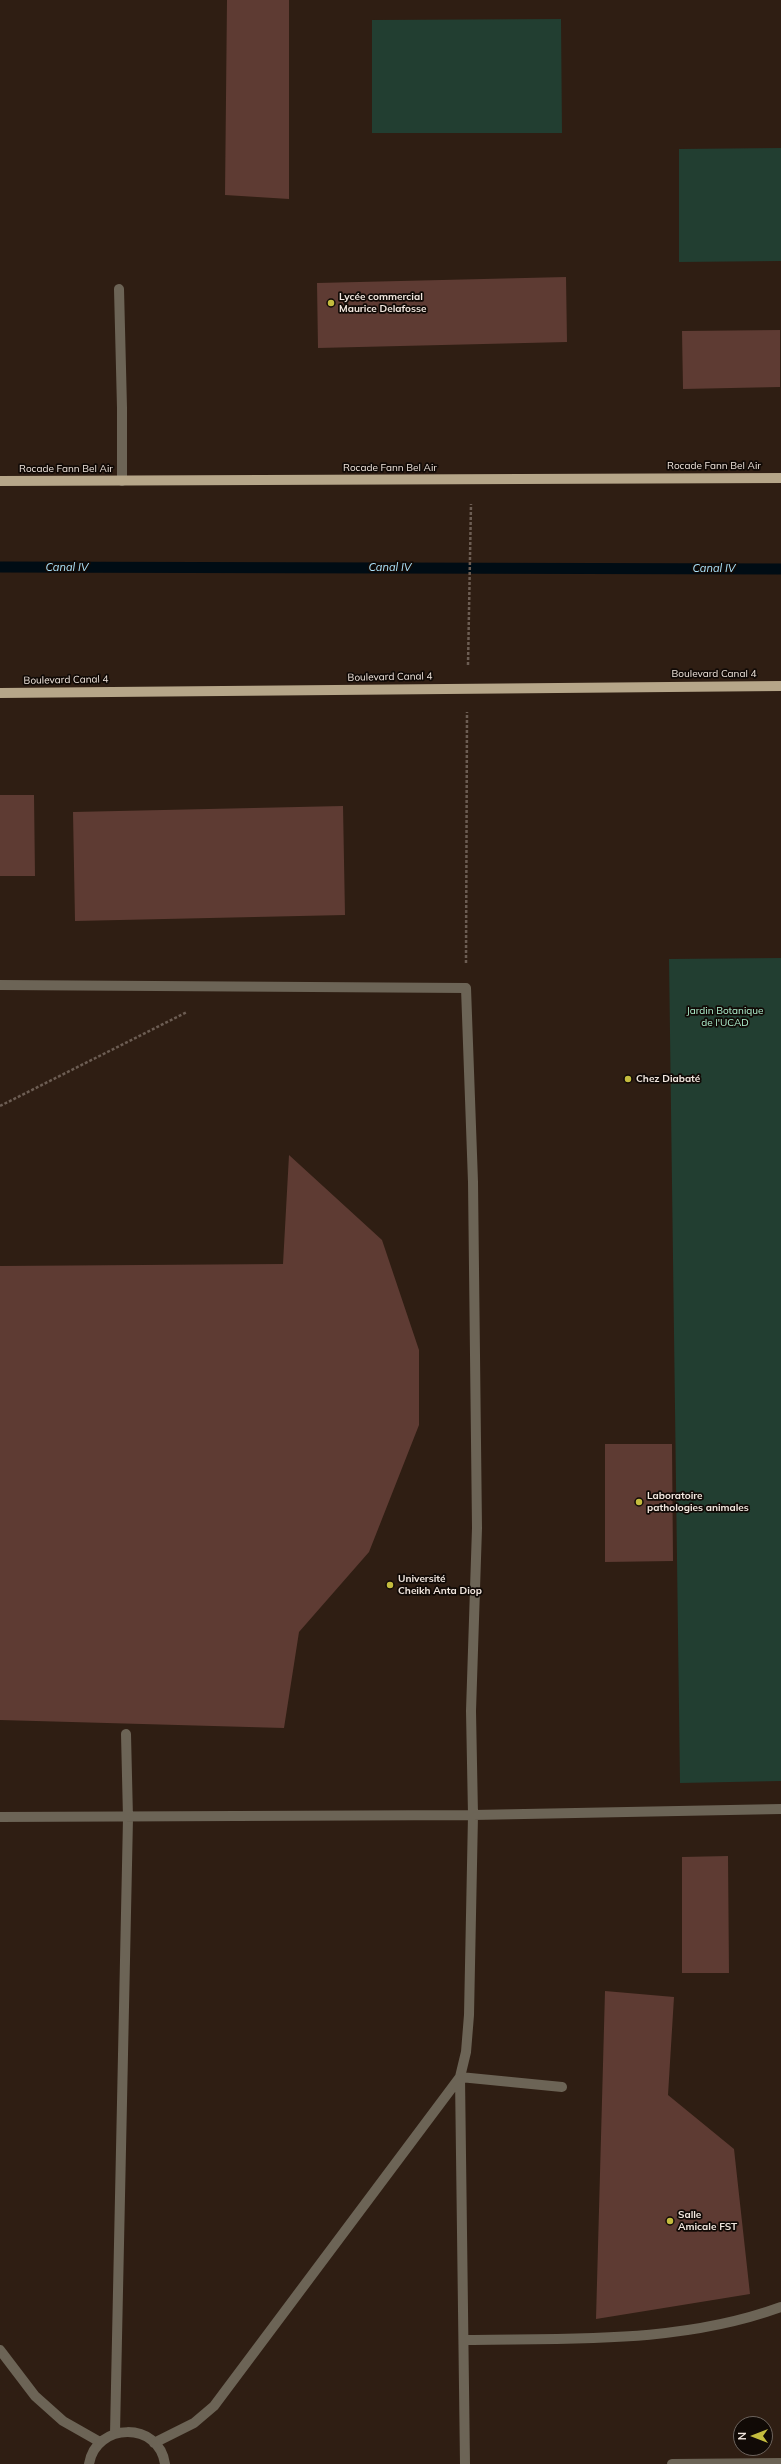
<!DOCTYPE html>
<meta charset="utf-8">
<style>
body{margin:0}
#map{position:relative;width:781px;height:2464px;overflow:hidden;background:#2f1e13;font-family:Mulish,sans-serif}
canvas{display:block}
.north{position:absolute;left:733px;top:2416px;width:40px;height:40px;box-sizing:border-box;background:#110a06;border:1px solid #6b625c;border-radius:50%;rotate:270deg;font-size:11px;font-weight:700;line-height:16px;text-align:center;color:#f1e6de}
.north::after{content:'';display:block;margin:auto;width:14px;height:18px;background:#c4bc3e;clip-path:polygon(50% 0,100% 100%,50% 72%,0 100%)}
</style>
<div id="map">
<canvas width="781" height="2464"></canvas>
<div class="north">N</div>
</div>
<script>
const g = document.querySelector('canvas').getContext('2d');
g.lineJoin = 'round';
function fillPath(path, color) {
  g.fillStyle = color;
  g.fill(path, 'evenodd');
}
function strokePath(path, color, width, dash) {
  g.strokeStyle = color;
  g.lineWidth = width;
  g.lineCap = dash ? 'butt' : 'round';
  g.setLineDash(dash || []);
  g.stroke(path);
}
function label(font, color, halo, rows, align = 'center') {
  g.font = font + ' Mulish,sans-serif';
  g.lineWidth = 3.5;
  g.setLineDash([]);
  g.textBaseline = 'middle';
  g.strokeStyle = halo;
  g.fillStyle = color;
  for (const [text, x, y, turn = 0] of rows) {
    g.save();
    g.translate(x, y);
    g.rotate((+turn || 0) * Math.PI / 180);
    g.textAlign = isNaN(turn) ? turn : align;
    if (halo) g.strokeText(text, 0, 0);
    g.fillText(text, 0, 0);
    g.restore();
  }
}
fillPath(new Path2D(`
 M561,19L562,133H372V20Z
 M781,148V261L679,262V149Z
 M781,958V1781L680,1783L669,959Z`), '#223e31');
strokePath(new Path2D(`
 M0,567L781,569`), '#000c14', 11);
fillPath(new Path2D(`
 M227,0H289V199L225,195Z
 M566,277L567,342L318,348L317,283Z
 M780,330V387L683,389L682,331Z
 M0,795H34L35,876H0Z
 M343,806L345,915L75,921L73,812Z
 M289,1155L382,1240L419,1350V1425L369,1552L299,1632L284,1728L0,1720V1266L283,1264Z
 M605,1444H672L673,1561L605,1562Z
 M728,1856L729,1973H682V1857Z
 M605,1991L674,1997L668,2095L734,2149L750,2294L596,2319Z`), '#5e3b33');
strokePath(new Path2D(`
 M468,665L471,504
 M466,963L467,712
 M0,1106L187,1012`), '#6c5d53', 2.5, [3, 2]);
strokePath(new Path2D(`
 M119,289L122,408V481
 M0,985L466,988L473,1182L477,1528L471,1711L473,1815L469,2015L466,2052L460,2077L214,2406L194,2423L154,2443
 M0,1817L473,1815L781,1809
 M464,2340C570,2338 680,2344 781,2307
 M0,2350L35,2396L63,2421L100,2442
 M115,2433L128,1818L126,1734
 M89,2464C96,2422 159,2421 165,2464
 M465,2464L460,2077L562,2087
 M672,2464L781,2463`), '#6c6456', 10);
strokePath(new Path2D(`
 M0,481L781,478
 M0,693L781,686`), '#b6a689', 10);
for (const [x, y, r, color] of [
 [331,303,4,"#c4bc3e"],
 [628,1079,4,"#c4bc3e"],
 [639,1502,4,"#c4bc3e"],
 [390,1585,4,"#c4bc3e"],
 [670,2221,4,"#c4bc3e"]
]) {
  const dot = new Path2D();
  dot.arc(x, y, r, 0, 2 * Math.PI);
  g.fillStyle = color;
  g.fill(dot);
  strokePath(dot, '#110a06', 1.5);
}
label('bold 10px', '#f1e6de', '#110a06', [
 ["Lycée commercial",339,297],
 ["Maurice Delafosse",339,309],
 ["Chez Diabaté",636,1079],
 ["Laboratoire",647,1496],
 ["pathologies animales",647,1508],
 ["Université",398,1579],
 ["Cheikh Anta Diop",398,1591],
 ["Salle",678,2215],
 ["Amicale FST",678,2227]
], 'left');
label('10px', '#f1e6de', '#110a06', [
 ["Rocade Fann Bel Air",714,466],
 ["Rocade Fann Bel Air",390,468],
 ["Rocade Fann Bel Air",66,469],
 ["Boulevard Canal 4",714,674],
 ["Boulevard Canal 4",390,677,-1],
 ["Boulevard Canal 4",66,680,-1]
]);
label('10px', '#b1f4d2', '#110a06', [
 ["Jardin Botanique",725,1011],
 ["de l'UCAD",725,1023]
]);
label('italic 11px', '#ade4fd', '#110a06', [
 ["Canal IV",67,568],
 ["Canal IV",390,568],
 ["Canal IV",714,569]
]);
</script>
